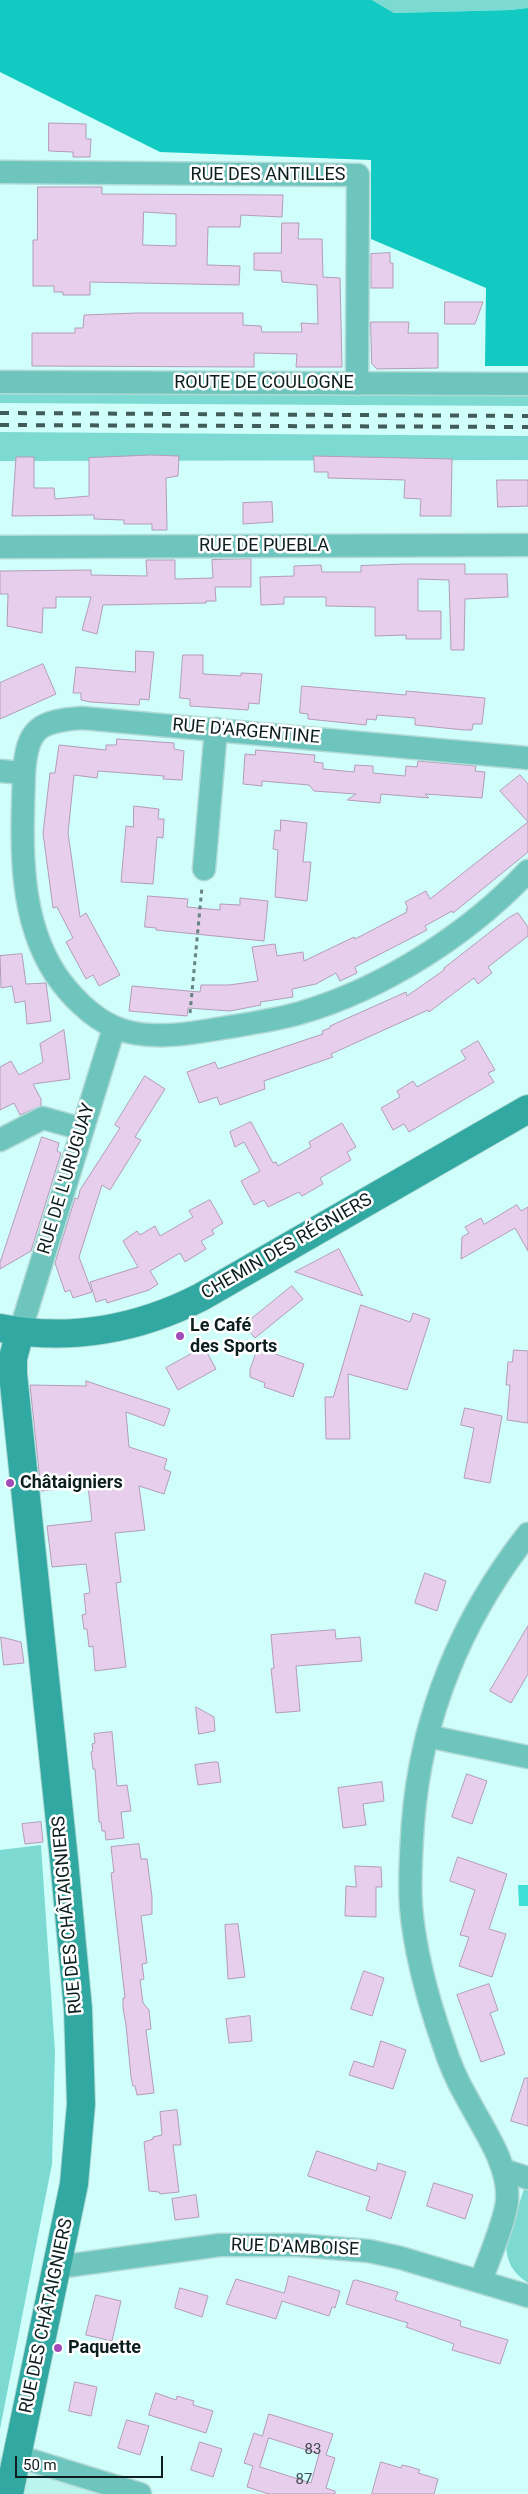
<!DOCTYPE html>
<meta charset="utf-8">
<style>
body{margin:0}
#map{position:relative;width:528px;height:2494px;overflow:hidden;background:#d0fefa;font-family:Roboto,sans-serif}
canvas{display:block}
.scale{position:absolute;left:15px;top:2456px;width:148px;height:22px;box-sizing:border-box;border:2px solid #0c1e1d;border-top:0;padding-left:6px;font-size:15px;line-height:18px;white-space:nowrap;color:#0c1e1d;-webkit-text-stroke:4px #fff;paint-order:stroke}
</style>
<div id="map">
<canvas width="528" height="2494"></canvas>
<div class="scale">50 m</div>
</div>
<script>
const g = document.querySelector('canvas').getContext('2d');
g.lineJoin = 'round';
function fillPath(path, color) {
  g.fillStyle = color;
  g.fill(path, 'evenodd');
}
function strokePath(path, color, width, dash) {
  g.strokeStyle = color;
  g.lineWidth = width;
  g.lineCap = dash ? 'butt' : 'round';
  g.setLineDash(dash || []);
  g.stroke(path);
}
function label(font, color, halo, rows, align = 'center') {
  g.font = font + ' Roboto,sans-serif';
  g.lineWidth = 5;
  g.setLineDash([]);
  g.textBaseline = 'middle';
  g.strokeStyle = halo;
  g.fillStyle = color;
  for (const [text, x, y, turn = 0] of rows) {
    g.save();
    g.translate(x, y);
    g.rotate((+turn || 0) * Math.PI / 180);
    g.textAlign = isNaN(turn) ? turn : align;
    if (halo) g.strokeText(text, 0, 0);
    g.fillText(text, 0, 0);
    g.restore();
  }
}
fillPath(new Path2D(`
 M0,2457L105,2494H0Z`), '#bbf3ee');
fillPath(new Path2D(`
 M372,0H528V8L511,10L394,13Z
 M0,391L528,393V406L0,403Z
 M0,432L528,436V460L0,461Z
 M41,1845L55,2052L52,2164L0,2429V1850Z
 M525,2186H528V2283C513,2273 506,2262 506,2243Z`), '#7ddad3');
fillPath(new Path2D(`
 M0,0H372L394,13L511,10L528,8V366H485L486,288L371,239V160L160,152L0,72Z`), '#12cac1');
fillPath(new Path2D(`
 M518,1885H528V1906H519Z`), '#40e0d7');
const building = new Path2D(`
 M49,123L86,124V139H91L90,157H73V152L49,151Z
 M38,187H102V194L283,195L282,217L241,215L240,227H208L207,265L240,266L239,285L90,282V295H63V292H54V286H33V240H37ZM144,212L176,214V246L143,245Z
 M282,223H299L298,239H322L323,277L340,278L342,367H296L297,354L254,353V367L32,366V333H75V328H83L84,315L137,313H243V325L261,326L262,332H302L301,323L318,324L317,285L282,282L281,271L254,270V253H281Z
 M390,253V263H393V288H371V254Z
 M445,302H483L475,324H445Z
 M371,322H409L408,333H438V368L377,369L372,364Z
 M151,455L179,456L178,476L166,478L167,530H152V524H124V520L94,519V515L12,516L16,457H34V488H54L55,499L89,496V458Z
 M314,456L452,459L451,516H420L421,499L404,498L405,480L328,478V472H315Z
 M497,480H528V506L498,507Z
 M272,502L273,522L243,524V503Z
 M251,559V587H215L216,601H206V603L103,605L97,634L82,630L91,597H56V608H43L42,633L7,626L8,594H0V571L91,570V575L147,576L146,560H175V579L213,578L212,560Z
 M405,564H465V574H507L508,597L465,599L464,650H451L449,580L418,579V611H441V639H406V635L375,636V607L326,606V597H284V604L261,605L260,577L294,576V566L321,565L322,572H361V566Z
 M136,651L154,652L149,700L140,699L139,705L90,702L81,700V693H73L76,667L135,672Z
 M183,655H203V674L241,676V673L262,674L259,704L249,703L248,710L190,706V699L180,698Z
 M43,664L56,694L0,719V683Z
 M302,686L406,695V691L485,698L482,724H473L472,730H464L415,725V718L377,715L376,720L367,719L366,725L308,719V714L300,713Z
 M117,739L174,743V749L184,751L182,780L163,779L164,776L98,771L97,778L74,775L68,833L80,917L86,913L120,975L99,986L93,975L86,979L66,942L73,938L57,907L53,908L43,833L50,773H55L59,745L106,750V745H116Z
 M256,750L315,755L314,762L323,763V769L354,772L355,765L373,766V773L405,776L406,766L417,767L418,761L476,766L475,771L485,772L482,798L425,794L429,798L381,794L380,803L347,800L356,794L314,791L309,785L262,781V786L243,784L245,754L255,755Z
 M520,775L528,784V852L453,913L452,911L425,926L427,930L355,967L357,973L340,981L336,973L316,984L292,989L293,997L260,1002L261,1005L230,1011L188,1008L187,1016L129,1011L132,986L200,992L201,985H229L258,981L252,947L275,944L277,956L303,952L304,961L354,937L355,939L407,912L406,909L408,908L405,902L426,891L430,899L528,822L500,791Z
 M134,806L159,809L158,819H164L163,838L157,837L153,884L121,882L126,826L133,827Z
 M281,820L307,823L303,862H311L307,901L275,897L278,850L273,849L275,830L280,831Z
 M148,896L188,899L187,907L220,910V904L240,905V898L268,901L264,941L156,930V928L145,927Z
 M518,913L528,927V936L488,967L492,973L478,984L474,978L429,1012L428,1010L331,1054L333,1057L264,1081L265,1089L220,1105L217,1097L199,1103L187,1072L215,1062L218,1069L323,1034L322,1031L330,1028V1026L406,992L407,996L444,970V968L508,918Z
 M22,954L26,984L46,983L51,1021L27,1024L25,1001L15,1003L12,986L1,988L0,956Z
 M64,1030L70,1079L33,1084L41,1099V1106L20,1115L14,1103L0,1110V1067L11,1061L19,1075L43,1062L40,1044Z
 M478,1041L495,1070L488,1073L494,1082L409,1132L404,1124L393,1130L381,1108L400,1097L397,1091L413,1081L417,1087L466,1059L461,1051Z
 M145,1076L165,1089L135,1137L141,1140L110,1190L102,1185L79,1257L92,1292L73,1298L70,1290L65,1292L55,1263L75,1198L78,1199L80,1190L120,1128L115,1125Z
 M251,1122L273,1163L276,1162L278,1166L311,1147L309,1142L342,1123L356,1147L347,1152L351,1160L320,1178L323,1184L302,1196L299,1192L268,1207L264,1200L254,1205L241,1181L260,1171L244,1142L235,1147L230,1132Z
 M42,1137L59,1143L57,1151L61,1153L31,1251L0,1269V1263Z
 M210,1200L223,1223L212,1230L214,1234L201,1241L206,1249L185,1262L180,1253L150,1271L158,1284L149,1290L107,1303L106,1299L96,1302L90,1282L138,1267L123,1241L137,1231L140,1235L155,1226L160,1236L193,1217L189,1211Z
 M517,1205L521,1211L528,1207V1251L515,1228L461,1259L462,1237L469,1233L465,1227L481,1218L484,1224Z
 M339,1249L363,1296L295,1272Z
 M292,1286L303,1299L255,1338L244,1325Z
 M361,1305L410,1322L413,1313L430,1319L407,1390L348,1374L350,1439H326L325,1397H333Z
 M204,1347L216,1369L178,1390L166,1368Z
 M258,1348L304,1364L293,1397L264,1387L265,1383L250,1377V1370Z
 M514,1350L528,1351V1423L507,1420L510,1385H506L508,1362H512Z
 M86,1381L170,1409L164,1426L126,1412L129,1447L167,1459L164,1469L171,1472L164,1494L139,1486L145,1530L115,1533L121,1582L116,1583L126,1667L95,1671L93,1646L89,1647L87,1629H84L82,1615L86,1614L84,1594L90,1593L86,1564L52,1567L47,1526L92,1521L88,1486L41,1491L30,1385L86,1386Z
 M465,1408L502,1416L490,1483L464,1478L474,1428L461,1425Z
 M425,1573L446,1581L437,1611L415,1603Z
 M528,1626V1674L511,1703L490,1691Z
 M335,1630L336,1639L360,1637L362,1661L296,1666L300,1711L276,1713L271,1669L274,1668L271,1635Z
 M1,1637L21,1642L24,1663L4,1665Z
 M196,1707L214,1717L215,1731L199,1734Z
 M112,1732L117,1786L127,1785L131,1811L121,1812L124,1838L106,1840L105,1831H102L101,1822H99L95,1769H93L91,1752L93,1751L92,1744L95,1743L94,1734Z
 M213,1762H218L221,1782L198,1785L195,1765Z
 M467,1774L487,1781L472,1824L452,1817Z
 M382,1782L384,1801L363,1804L366,1825L343,1828L338,1788Z
 M41,1822L43,1842L25,1844L22,1824Z
 M139,1844L141,1859H147L152,1897V1914L141,1916L147,1963L142,1964L144,1979L140,1980L143,2003L149,2010L151,2029L146,2030L154,2093L137,2095L135,2086H133L131,2077L126,2025L123,2008V1998H125L111,1873L114,1872L111,1847Z
 M458,1857L507,1874L489,1929L506,1934L492,1977L459,1966L469,1937L460,1935L475,1890L450,1881Z
 M355,1866L381,1867L382,1887H376V1917L345,1916L346,1886L356,1887Z
 M238,1924L245,1977L228,1979L225,1925Z
 M364,1971L384,1978L372,2016L351,2009Z
 M489,1984L498,2010L490,2013L505,2054L481,2062L457,1995Z
 M250,2016L252,2041L229,2043L226,2019Z
 M381,2041L406,2050L393,2089L349,2075L354,2061L373,2067Z
 M525,2078H528V2126L511,2121Z
 M177,2110L181,2145H173L179,2192L160,2194L159,2192L149,2191L144,2142L153,2139V2137L162,2135L160,2112Z
 M317,2151L376,2171L378,2163L406,2172L391,2219L366,2210L370,2197L308,2176Z
 M434,2183L473,2195L465,2219L427,2206Z
 M196,2195L199,2217L175,2220L172,2199Z
 M289,2276L340,2291L335,2308L332,2307L329,2316L282,2301L276,2319L226,2304L236,2279L284,2293Z
 M356,2280L398,2292L395,2300L461,2321L460,2326L508,2340L500,2364L452,2350L454,2344L406,2327L408,2323L346,2304L353,2281Z
 M180,2288L208,2296L202,2317L175,2308Z
 M96,2295L121,2301L112,2341L86,2335Z
 M75,2382L97,2387L91,2416L69,2411Z
 M156,2393L176,2400L177,2396L194,2401L193,2405L213,2411L206,2433L149,2415Z
 M269,2414L333,2434L326,2455L335,2458L326,2488L335,2491V2494H269L247,2487L253,2466L244,2463L254,2433L262,2436ZM269,2438L319,2454L311,2483L260,2467Z
 M127,2420L149,2426L140,2455L118,2448Z
 M200,2442L222,2449L213,2477L191,2470Z
 M381,2462L401,2468L402,2465L411,2467L420,2470L418,2473L438,2479L434,2494H372Z`);
fillPath(building, '#e6ceec');
strokePath(building, '#b39cb9', 1);
const street = new Path2D(`
 M0,172L358,175L357,384
 M0,382L528,384
 M0,547L528,545
 M0,771L24,773C27,728 39,721 82,718L528,758
 M24,773C22,840 17,916 56,975C70,995 91,1017 114,1027C143,1040 181,1035 211,1030C241,1025 271,1021 300,1013C383,989 469,934 528,871
 M204,869L216,729
 M0,1140L43,1118L82,1129
 M20,1332L114,1028
 M427,1736L528,1757
 M503,2170L528,2178
 M58,2267L220,2245H297L369,2251L401,2258L528,2296
 M481,2281C488,2260 505,2222 507,2201C510,2165 483,2129 467,2098C457,2081 449,2062 443,2043C428,2000 415,1953 411,1907C409,1879 411,1851 413,1823C421,1716 462,1618 528,1534
 M17,2456L140,2494`);
const secondary = new Path2D(`
 M0,1328C69,1342 139,1329 201,1297L528,1109
 M9,2494L74,2184L81,2104L78,2009L64,1860L13,1374V1358L20,1332`);
strokePath(street, '#b1dad7', 25);
strokePath(secondary, '#b1dad7', 30);
strokePath(new Path2D(`
 M190,1013L202,887`), '#658381', 3, [4, 4]);
strokePath(street, '#6ec5be', 22);
strokePath(secondary, '#31a8a1', 28);
strokePath(new Path2D(`
 M0,413L528,416
 M0,425L528,427`), '#425c5a', 4, [9, 9]);
for (const [x, y, r, color] of [
 [180,1336,5,"#a34cb9"],
 [10,1483,5,"#a34cb9"],
 [58,2348,5,"#a34cb9"]
]) {
  const dot = new Path2D();
  dot.arc(x, y, r, 0, 2 * Math.PI);
  g.fillStyle = color;
  g.fill(dot);
  strokePath(dot, '#fff', 2);
}
label('15px', '#424a51', null, [
 ["83",313,2450],
 ["87",304,2480]
]);
label('18px', '#0c1e1d', '#fff', [
 ["RUE DES ANTILLES",268,175],
 ["ROUTE DE COULOGNE",264,383],
 ["RUE DE PUEBLA",264,546],
 ["RUE D'ARGENTINE",246,732,5],
 ["RUE DE L'URUGUAY",67,1179,-73],
 ["CHEMIN DES RÉGNIERS",287,1247,-30],
 ["RUE DES CHÂTAIGNIERS",68,1915,-95],
 ["RUE D'AMBOISE",295,2248,2],
 ["RUE DES CHÂTAIGNIERS",47,2316,-78]
]);
label('bold 18px', '#0c1e1d', '#fff', [
 ["Le Café",190,1326],
 ["des Sports",190,1347],
 ["Châtaigniers",20,1483],
 ["Paquette",68,2348]
], 'left');
</script>
